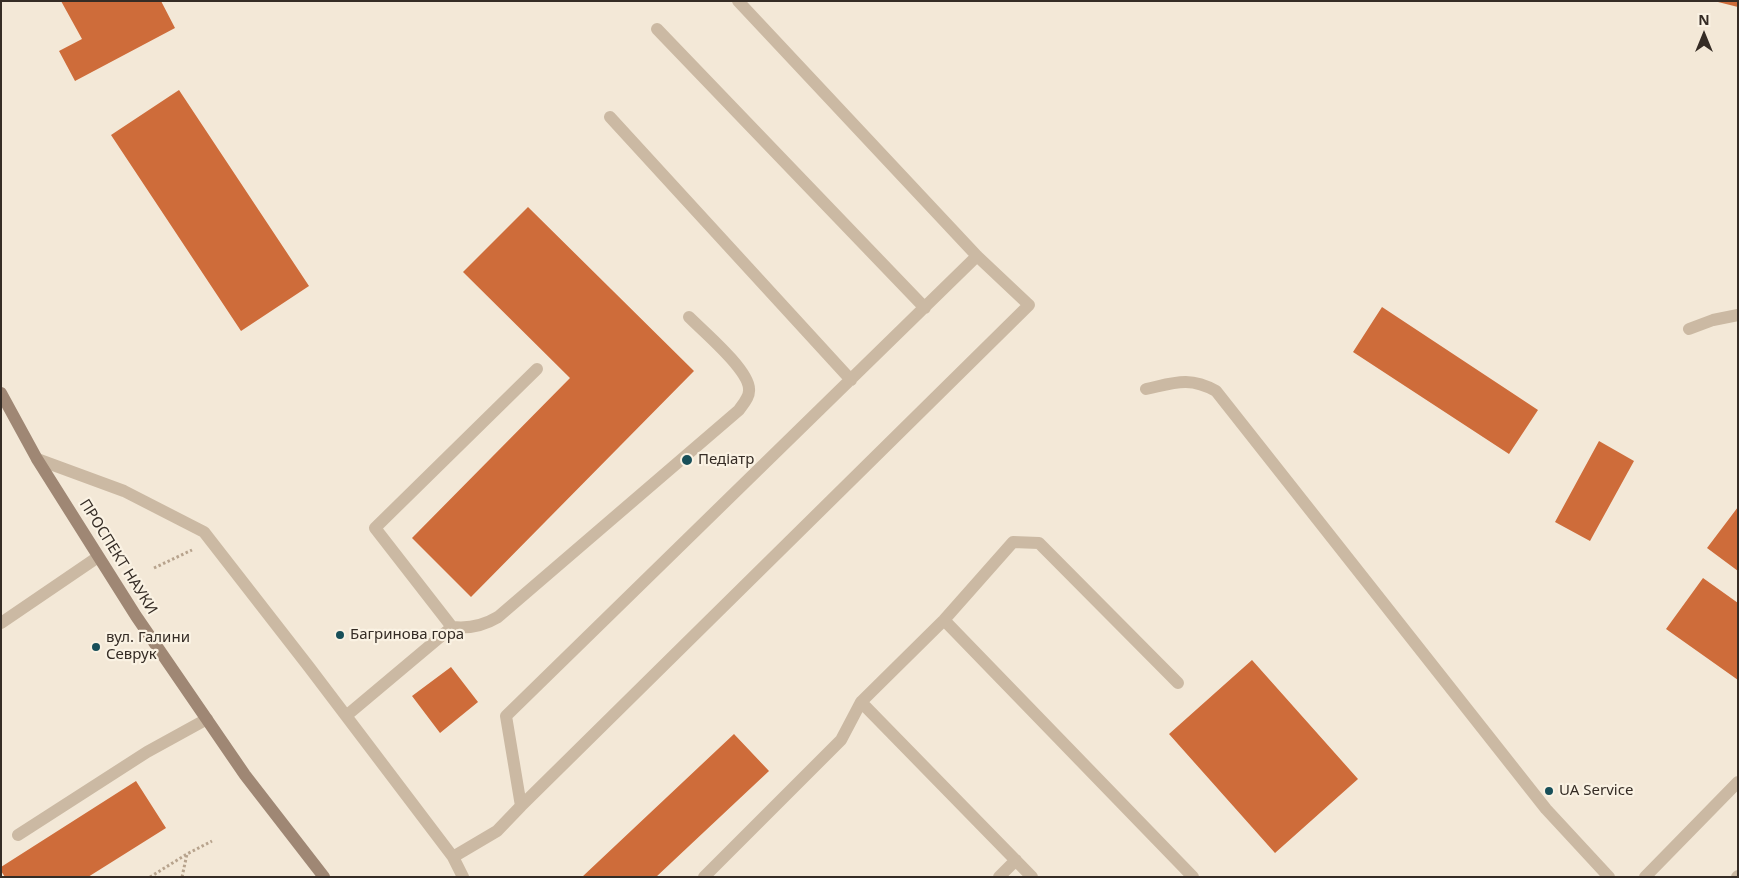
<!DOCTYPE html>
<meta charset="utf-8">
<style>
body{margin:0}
#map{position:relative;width:1739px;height:878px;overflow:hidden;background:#f3e8d7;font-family:"Noto Sans",sans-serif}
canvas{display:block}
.frame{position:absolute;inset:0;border:2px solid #352c25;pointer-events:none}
.north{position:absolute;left:1679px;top:10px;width:50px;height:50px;-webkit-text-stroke:4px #faf2e3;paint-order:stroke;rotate:0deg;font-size:14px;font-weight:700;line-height:20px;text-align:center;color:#352c25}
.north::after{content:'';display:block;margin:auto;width:18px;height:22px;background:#352c25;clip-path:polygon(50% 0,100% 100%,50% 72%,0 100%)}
</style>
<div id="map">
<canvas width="1739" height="878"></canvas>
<div class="frame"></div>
<div class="north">N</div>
</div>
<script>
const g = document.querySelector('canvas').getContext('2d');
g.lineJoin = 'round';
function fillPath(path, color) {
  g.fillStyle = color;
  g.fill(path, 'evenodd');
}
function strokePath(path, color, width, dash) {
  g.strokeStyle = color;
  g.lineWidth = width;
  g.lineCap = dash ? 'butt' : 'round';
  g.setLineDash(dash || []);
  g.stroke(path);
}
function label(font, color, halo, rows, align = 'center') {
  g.font = font + ' "Noto Sans",sans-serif';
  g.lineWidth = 4.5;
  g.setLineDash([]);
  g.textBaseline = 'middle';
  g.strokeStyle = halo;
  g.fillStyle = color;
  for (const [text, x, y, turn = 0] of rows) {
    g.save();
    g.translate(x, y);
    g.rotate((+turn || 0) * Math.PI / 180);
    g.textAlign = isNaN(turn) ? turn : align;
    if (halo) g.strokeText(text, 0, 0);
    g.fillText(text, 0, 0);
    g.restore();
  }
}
fillPath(new Path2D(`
 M61,1H161L175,28L75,81L59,51L82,39Z
 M1738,1V7L1718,2V1Z
 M179,90L309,286L241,331L111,135Z
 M528,207L694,371L471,597L412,538L570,378L463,272Z
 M1382,307L1538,410L1509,454L1353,352Z
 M1599,441L1634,461L1590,541L1555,522Z
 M1738,507V571L1707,548Z
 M1703,578L1738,603V680L1666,629Z
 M1252,660L1358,779L1275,853L1169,734Z
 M451,667L478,702L440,733L412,696Z
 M734,734L769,771L656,877H582Z
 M136,781L166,828L88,877H5L1,871V867Z`), '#ce6c3a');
strokePath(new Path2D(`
 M154,568L192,550
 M150,877L187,854L212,841
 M182,877L187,854`), '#b7a38d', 3, [2.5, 2.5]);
strokePath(new Path2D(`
 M657,29L925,308
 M610,117L851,380
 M1689,329L1713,320L1738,315
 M1146,389C1174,383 1189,376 1216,391L1546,809L1609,877
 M37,459L124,491L204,532L309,667L453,857L463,877
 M944,620L1193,877
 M452,627C469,629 483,626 498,617L739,410C743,404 750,397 749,389C749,370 703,331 689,317
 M346,716L452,627L375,528L537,369
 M521,806L1029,305L977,256L738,1
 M18,835L147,752L207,719
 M453,857L497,831L521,806L506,716L977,256
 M704,877L841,740L861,702
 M999,877L1016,860
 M1032,877L861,702L944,620L1013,542L1039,543L1178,683
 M1737,877L1738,876`), '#cbb9a3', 12);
strokePath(new Path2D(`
 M1,623L98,557
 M1645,877L1738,782`), '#cbb9a3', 12);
strokePath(new Path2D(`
 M1,393L37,459L136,616L245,775L324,877`), '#9f8774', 12);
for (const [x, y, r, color] of [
 [687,460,6,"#184f59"],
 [340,635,5,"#184f59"],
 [96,647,5,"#184f59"],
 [1549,791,5,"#184f59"]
]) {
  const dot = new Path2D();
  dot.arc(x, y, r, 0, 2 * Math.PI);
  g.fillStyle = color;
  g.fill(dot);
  strokePath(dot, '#faf2e3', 2);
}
label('15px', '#352c25', '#faf2e3', [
 ["Педіатр",698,460],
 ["Багринова гора",350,635],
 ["вул. Галини",106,638],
 ["Севрук",106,655],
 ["UA Service",1559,791]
], 'left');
label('15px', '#352c25', '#faf2e3', [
 ["ПРОСПЕКТ НАУКИ",118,557,58]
]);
</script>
